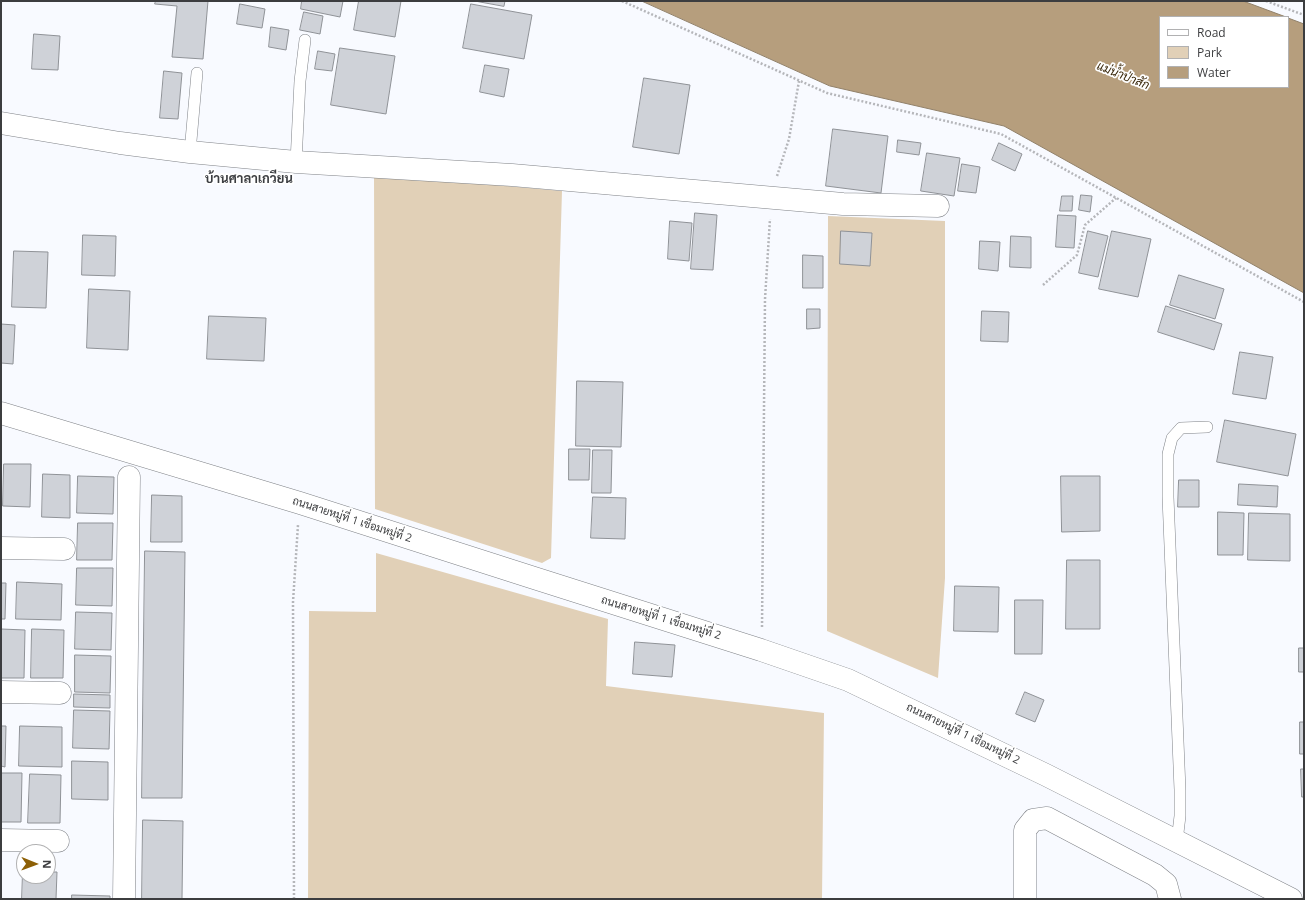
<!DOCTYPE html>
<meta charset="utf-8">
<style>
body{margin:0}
#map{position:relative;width:1305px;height:900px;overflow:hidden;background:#f8faff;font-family:"Open Sans",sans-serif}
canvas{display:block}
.frame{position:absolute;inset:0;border:2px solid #3c3d3f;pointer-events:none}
.legend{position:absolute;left:1159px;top:16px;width:130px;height:72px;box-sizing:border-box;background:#fff;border:1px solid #b1b1b2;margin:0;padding:5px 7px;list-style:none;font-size:12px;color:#3c3d3f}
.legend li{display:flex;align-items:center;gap:8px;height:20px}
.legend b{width:20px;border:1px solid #b1b1b2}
.north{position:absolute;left:16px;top:844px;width:40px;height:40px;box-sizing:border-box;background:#fff;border:1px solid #b1b1b2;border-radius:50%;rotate:91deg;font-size:11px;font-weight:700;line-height:16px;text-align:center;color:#3c3d3f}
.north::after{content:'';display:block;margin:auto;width:14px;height:18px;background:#8d6006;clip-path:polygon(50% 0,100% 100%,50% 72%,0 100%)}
</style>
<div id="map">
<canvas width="1305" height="900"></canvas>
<div class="frame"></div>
<ul class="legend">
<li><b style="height:5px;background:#fff"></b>Road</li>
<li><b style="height:11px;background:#e1d0b7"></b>Park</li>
<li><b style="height:11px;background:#b69e7d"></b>Water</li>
</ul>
<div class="north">N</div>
</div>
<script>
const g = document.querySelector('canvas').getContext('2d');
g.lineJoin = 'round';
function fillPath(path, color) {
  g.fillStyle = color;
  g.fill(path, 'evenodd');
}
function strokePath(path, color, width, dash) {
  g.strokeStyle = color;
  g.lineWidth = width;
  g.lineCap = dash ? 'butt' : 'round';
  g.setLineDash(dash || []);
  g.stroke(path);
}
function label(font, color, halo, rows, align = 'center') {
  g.font = font + ' "Open Sans",Sarabun,sans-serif';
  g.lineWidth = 3.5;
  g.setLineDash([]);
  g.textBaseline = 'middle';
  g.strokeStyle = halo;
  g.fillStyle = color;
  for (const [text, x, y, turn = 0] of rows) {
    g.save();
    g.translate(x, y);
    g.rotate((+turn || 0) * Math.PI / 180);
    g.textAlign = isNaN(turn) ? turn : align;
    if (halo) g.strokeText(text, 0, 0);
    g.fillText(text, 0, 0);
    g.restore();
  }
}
fillPath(new Path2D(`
 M374,174L562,191L551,558L542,563L375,509Z
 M828,216L945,221V578L938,678L827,631Z
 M376,553L608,619L606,686L824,713L822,899H308L309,611L376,612Z`), '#e1d0b7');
const water = new Path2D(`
 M642,1H1243L1286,17H1160V87H1288V18L1304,24V293L1004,126L830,86Z`);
fillPath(water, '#b69e7d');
strokePath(water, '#91816a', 1);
const building = new Path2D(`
 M156,1H208L203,59L172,57L177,6L155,4Z
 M302,1H343L340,17L301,9Z
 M359,1H401L395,37L354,30Z
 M475,1H505L504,6Z
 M240,4L265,9L262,28L237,24Z
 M471,4L532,15L524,59L463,48Z
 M304,12L323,16L320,34L300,30Z
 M271,27L289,30L286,50L269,47Z
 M34,34L60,36L58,70L32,69Z
 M340,48L395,56L386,114L331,105Z
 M318,51L335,54L332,71L315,69Z
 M485,65L509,69L504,97L480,92Z
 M164,71L182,73L178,119L160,118Z
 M644,78L690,85L679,154L633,147Z
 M833,129L888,136L881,193L826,186Z
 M898,140L921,143L919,155L897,152Z
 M999,143L1022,154L1015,171L992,160Z
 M927,153L960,158L954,196L921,191Z
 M962,164L980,167L976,193L958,191Z
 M1081,195L1092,196L1090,212L1079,210Z
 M1062,196H1073L1072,211H1060Z
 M695,213L717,215L713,270L691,269Z
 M1058,215L1076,216L1074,248L1056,247Z
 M670,221L692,223L689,261L668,259Z
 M841,231L872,233L870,266L840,264Z
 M1088,231L1108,236L1098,277L1079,273Z
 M1112,231L1151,239L1138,297L1099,289Z
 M83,235L116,236L115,276L82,275Z
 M1011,236L1031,237V268L1010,267Z
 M980,241L1000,242L998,271L979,269Z
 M14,251L48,252L46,308L12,307Z
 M803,255L823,256V288H803Z
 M1179,275L1224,289L1215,319L1170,305Z
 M89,289L130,291L128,350L87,348Z
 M1166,306L1222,324L1214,350L1158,332Z
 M807,309H820V328L807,329Z
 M982,311L1009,312L1008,342L981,341Z
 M209,316L266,318L264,361L207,359Z
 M1,324L15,325L13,364L1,363Z
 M1240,352L1273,357L1266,399L1233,394Z
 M577,381L623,382L621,447L576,446Z
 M1225,420L1296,434L1288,476L1217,462Z
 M569,449H590L589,480H569Z
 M593,450H612L611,493H592Z
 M4,464H31L30,507L3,506Z
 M43,474L70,475V518L42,517Z
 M78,476L114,477L113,514L77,513Z
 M1061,476H1100V531L1062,532Z
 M1179,480H1199V507H1178Z
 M1239,484L1278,486L1277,507L1238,505Z
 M152,495L182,496V542H151Z
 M593,497L626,498L625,539L591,538Z
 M1218,512L1244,513L1243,555H1218Z
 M1249,513L1290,514V561L1248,560Z
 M78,523H113L112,560H77Z
 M145,551L185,552L182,798H142Z
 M1067,560H1100V629H1066Z
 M77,568H113L112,606L76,605Z
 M17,582L62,584L61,620L16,619Z
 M1,583H6L5,619H1Z
 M955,586L999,587L998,632L954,631Z
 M1015,600H1043L1042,654H1015Z
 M76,612L112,613L111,650L75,649Z
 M1,629L25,630L24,678H1Z
 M32,629L64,630L63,678H31Z
 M635,642L675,645L672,677L633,674Z
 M1299,648H1304V672H1299Z
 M75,655L111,656L110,693L75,692Z
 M1025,692L1044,700L1035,722L1016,714Z
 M74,694L110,695V708L74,707Z
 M74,710L110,711L109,749L73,748Z
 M1300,722H1304V754H1300Z
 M1,726H6L5,767L1,766Z
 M20,726L62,727V767L19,766Z
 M72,761L108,762V800L72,799Z
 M1301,769H1304V797H1302Z
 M1,773H22L21,822H1Z
 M30,774L61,775L60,823H28Z
 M143,820L183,821L182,899H142Z
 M23,871H24V876H48V872H57L56,899H22Z
 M72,895L110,896V899H72Z`);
fillPath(building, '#cfd2d8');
strokePath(building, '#8f9297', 1);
const service = new Path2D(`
 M190,152L197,73
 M296,162L300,81L305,40
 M1177,841L1180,816V790L1168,497V454L1172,438L1181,428L1207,427`);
const minor = new Path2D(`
 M1,123L120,143L190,152L296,162L512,175L843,204L938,206
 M1,413L300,503L531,577L761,650L848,680L1046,775L1291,899
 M1,548L64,549
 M1,692L60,693
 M1,840L58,841
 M124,899L129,477
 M1025,899V830L1033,820L1047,818L1155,875L1166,884L1170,899`);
strokePath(service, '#7f8287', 12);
strokePath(minor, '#7f8287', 23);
strokePath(new Path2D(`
 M622,1L827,93L1001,134L1304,302
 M1266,1L1304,15
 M777,176L789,139L799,81
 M1043,285L1077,255L1085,225L1116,198
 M762,627L765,299L770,219
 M294,899L293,602L298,525`), '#b5b6ba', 2.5, [2, 2]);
strokePath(service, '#fff', 11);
strokePath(minor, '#fff', 22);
label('11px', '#3c3d3f', '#fff', [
 ["ถนนสายหมู่ที่ 1 เชื่อมหมู่ที่ 2",352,520,18],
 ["ถนนสายหมู่ที่ 1 เชื่อมหมู่ที่ 2",661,618,17],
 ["ถนนสายหมู่ที่ 1 เชื่อมหมู่ที่ 2",963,734,26]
]);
label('italic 12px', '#3a280b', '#fff', [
 ["แม่น้ำป่าสัก",1123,76,22]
]);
label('bold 13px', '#3c3e42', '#fff', [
 ["บ้านศาลาเกวียน",249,179]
]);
</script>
